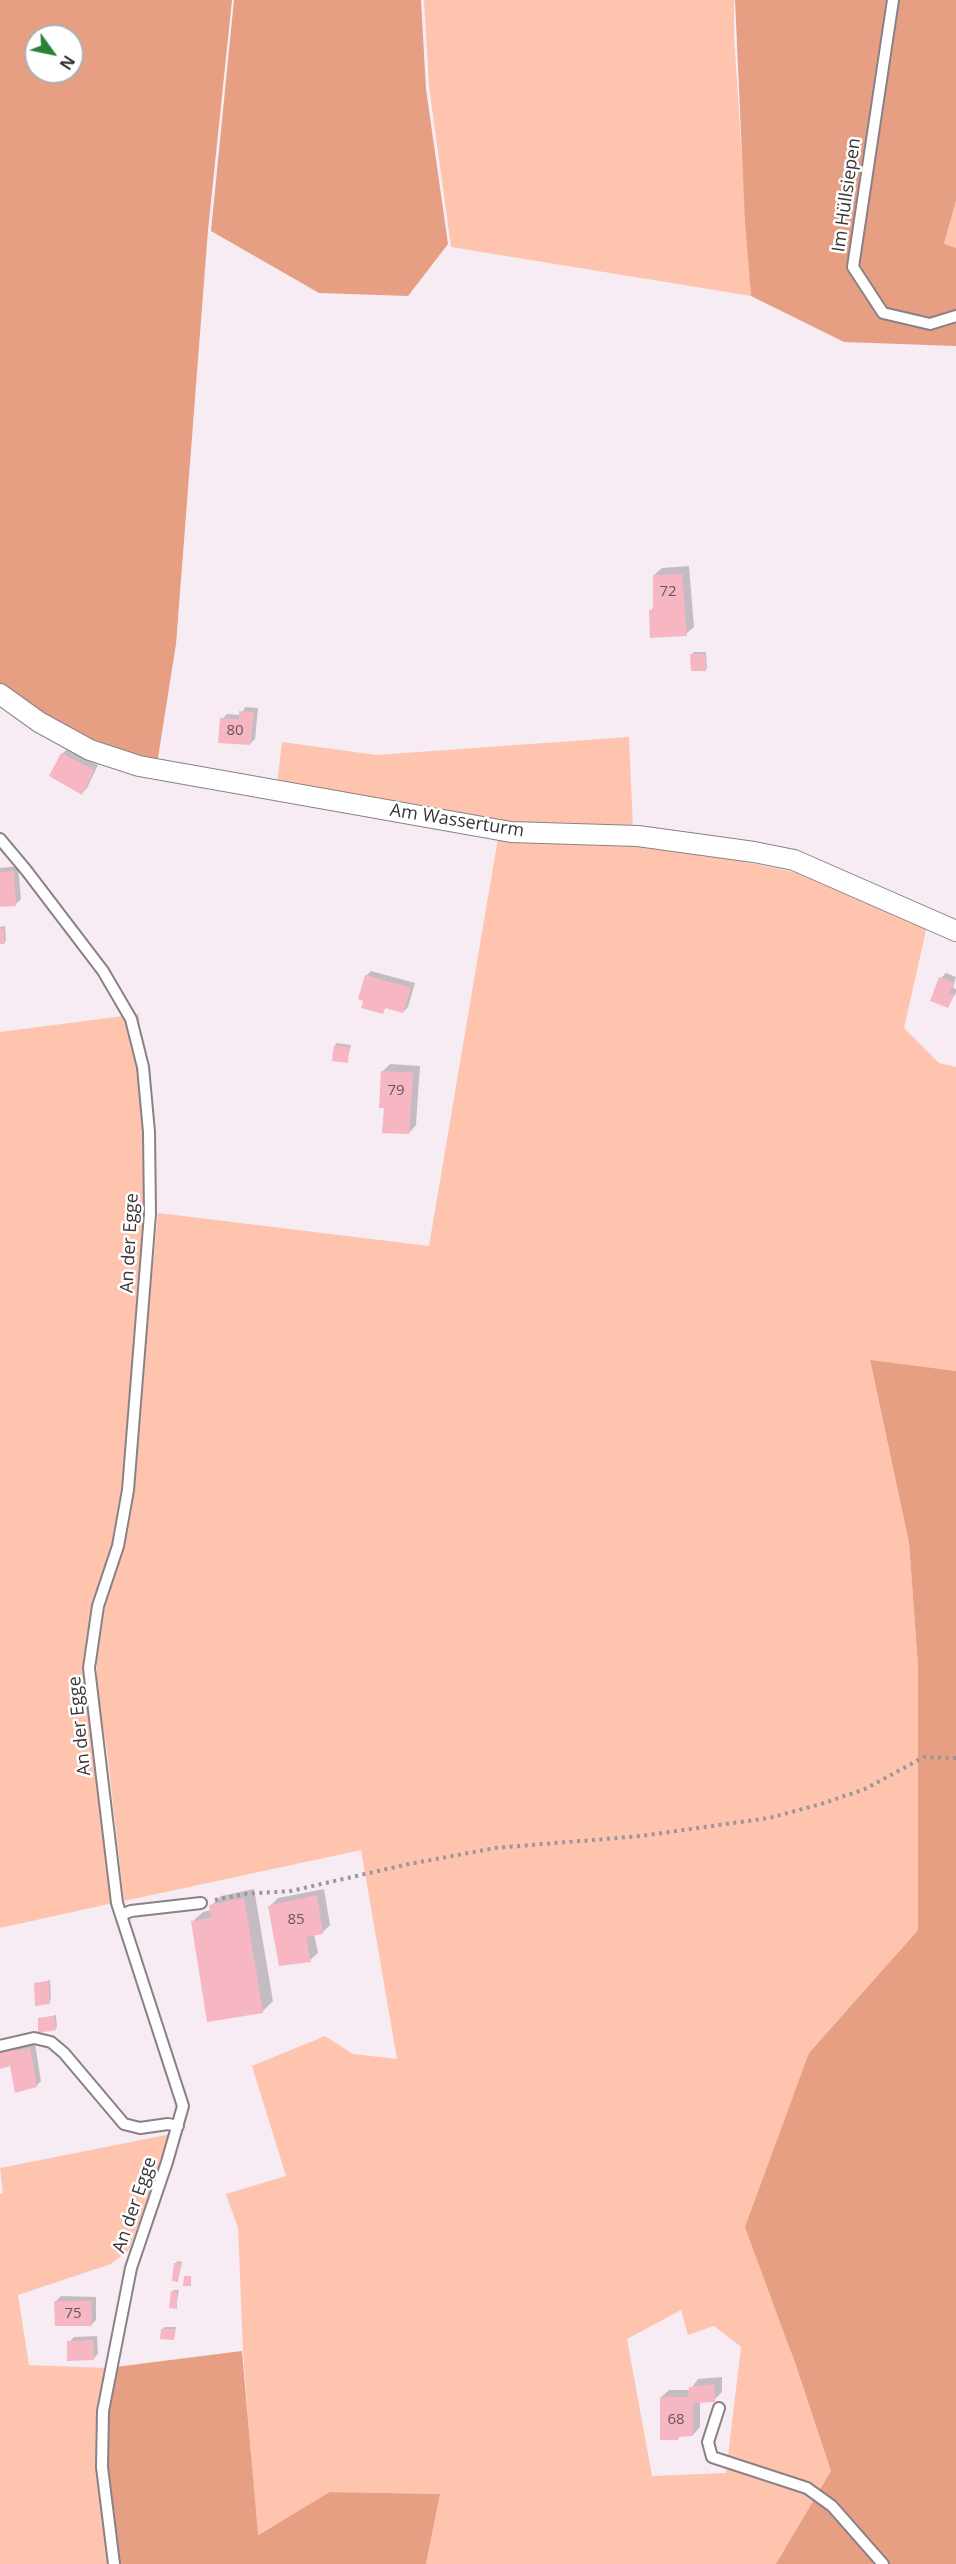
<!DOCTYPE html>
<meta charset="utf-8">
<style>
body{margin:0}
#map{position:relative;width:956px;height:2564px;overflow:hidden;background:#f7ecf4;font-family:"Open Sans",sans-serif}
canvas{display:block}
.north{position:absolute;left:24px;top:24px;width:60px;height:60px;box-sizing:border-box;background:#fff;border:2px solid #b0aeaf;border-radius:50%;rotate:123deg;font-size:16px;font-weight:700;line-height:24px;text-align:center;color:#393538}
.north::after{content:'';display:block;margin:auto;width:21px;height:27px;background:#278333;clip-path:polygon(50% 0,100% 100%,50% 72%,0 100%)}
</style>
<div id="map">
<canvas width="956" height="2564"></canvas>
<div class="north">N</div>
</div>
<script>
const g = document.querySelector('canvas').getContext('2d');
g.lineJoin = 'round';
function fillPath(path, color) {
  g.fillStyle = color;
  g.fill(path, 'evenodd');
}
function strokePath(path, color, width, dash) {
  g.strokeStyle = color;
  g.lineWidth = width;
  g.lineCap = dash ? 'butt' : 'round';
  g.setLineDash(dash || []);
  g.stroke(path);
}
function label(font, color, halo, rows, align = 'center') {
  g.font = font + ' "Open Sans",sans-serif';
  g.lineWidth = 5;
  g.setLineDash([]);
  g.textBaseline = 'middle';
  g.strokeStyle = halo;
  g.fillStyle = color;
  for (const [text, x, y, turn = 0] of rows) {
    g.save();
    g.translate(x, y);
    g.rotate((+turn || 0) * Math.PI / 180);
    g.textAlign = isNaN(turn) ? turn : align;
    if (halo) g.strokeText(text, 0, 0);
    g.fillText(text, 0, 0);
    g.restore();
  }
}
fillPath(new Path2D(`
 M424,0H734V36L751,296L451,247L429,86Z
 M956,201V248L944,245Z
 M629,737L633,829L516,824L277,784L282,742L376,755Z
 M498,838L658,844L828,879L927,926L904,1028L939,1063L956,1067V1371L870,1361L909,1543L918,1666V1930L809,2053L762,2266L831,2471L777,2564H426L440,2494L331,2492L257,2535L243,2351L238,2228L226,2194L286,2176L252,2066L325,2036L353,2054L397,2059L361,1850L124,1901L107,1751L97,1692V1633L123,1545L131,1494L158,1213L429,1246ZM681,2310L688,2335L714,2326L741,2347L726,2473L652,2476L627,2339Z
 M139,1014L147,1211L124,1490L114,1547L87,1632L83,1667L113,1903L0,1928V1032Z
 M171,2134L129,2250L111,2264L18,2295L29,2365L108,2368L98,2465L109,2564H0V2194H3L0,2168Z`), '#fec4ad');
fillPath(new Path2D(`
 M0,0H232L208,230L176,644L157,764L97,745L44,716L0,685ZM36,36H72V72H36Z
 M234,0H421L426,89L448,244L408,296L319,293L211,231Z
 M735,0H956V201L944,244L956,248V346L844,342L751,296L745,221Z
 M870,1360L956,1371V2564H776L831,2471L795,2363L745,2227L809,2053L918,1930V1666L909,1543Z
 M242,2351L258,2535L330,2492L440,2494L426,2564H120L107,2455L109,2410L115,2367Z`), '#e69f83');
fillPath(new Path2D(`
 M689,566L694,627L686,634L650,611L655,606L654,575L662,568Z
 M694,652H706L707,668L705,670L692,654Z
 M245,707L258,708L255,739L250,744L222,719L227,714L241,715Z
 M67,749L98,765L87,788L82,793L62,754Z
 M18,866L21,899L16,904L0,906V868Z
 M5,926L6,941L0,943V927Z
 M371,971L415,983L408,1007L403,1012L387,1007L382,1012L366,976Z
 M946,973L956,977L953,988L956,989V993L948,1006L941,978Z
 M337,1043L351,1045L347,1061L335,1045Z
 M390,1064L420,1066L416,1125L409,1133L385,1107L382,1072Z
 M254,1889L273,2001L262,2012L192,1922L203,1912L211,1910V1906L221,1896Z
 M324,1889L330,1925L322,1933L314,1934L318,1953L310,1960L270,1906L278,1898Z
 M50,1980L51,2000L49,2002L36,1984Z
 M56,2015L57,2027L55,2029L39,2019Z
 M18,2043L19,2047L35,2044L41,2081L36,2086L11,2064L0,2067V2046Z
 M178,2261L182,2262L178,2280L176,2263Z
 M174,2290H179L176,2307L172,2292Z
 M61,2296L96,2297V2320L91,2325L56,2301Z
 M165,2327H176L174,2338L163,2329Z
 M97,2336L98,2354L93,2359L69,2342L74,2337Z
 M722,2377V2392L714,2400L700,2401V2427L693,2435H681L678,2439L661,2397L669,2390H690L698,2379Z`), '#0003');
fillPath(new Path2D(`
 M682,574L687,636L650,638L649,610H653V575Z
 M690,654H705L706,671H691Z
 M239,711L254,712L250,745L218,743L220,718L239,719Z
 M61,753L94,770L82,795L49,776Z
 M14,871L16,906L0,907V872Z
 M0,928H3L5,944H0Z
 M365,975L411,988L403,1013L385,1008L383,1014L361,1008L363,1001L358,999Z
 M939,977L954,983L949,993L954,995L948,1008L930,1001Z
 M334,1045L349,1047L348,1063L332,1061Z
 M381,1071L413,1073L409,1134L382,1133L384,1108H379Z
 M317,1895L323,1934L306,1937L311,1962L279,1966L268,1906Z
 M244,1898L263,2013L207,2022L191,1921L211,1918L209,1905Z
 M48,1981L50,2004L35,2006L34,1983Z
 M54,2016L56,2030L38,2033V2018Z
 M13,2047L14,2051L30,2048L37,2087L15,2093L10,2066L0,2069V2049Z
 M174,2263H181L178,2282L172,2281Z
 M184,2276H191V2286H183Z
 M171,2291L177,2292V2309L169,2308Z
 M54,2301H91L92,2326H55Z
 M161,2329H175L174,2340L160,2339Z
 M93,2340L94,2360L67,2361V2341Z
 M714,2384L715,2402L693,2403V2436L678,2437V2440H660V2397H688L689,2387Z`), '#f7b7c2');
const lane = new Path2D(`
 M893,0L853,267L883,313L930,324L956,316
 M0,839L26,870L103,971L131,1019L143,1067L149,1132L150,1214L128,1490L118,1546L98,1606L89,1668L117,1903L183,2106L167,2162L131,2268L103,2411L102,2467L114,2564
 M121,1915L131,1911L201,1903
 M0,2046L34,2038L51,2042L64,2053L124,2124L140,2128L168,2124L178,2126
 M719,2408L708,2442L712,2457L807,2488L832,2506L883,2564`);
const street = new Path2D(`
 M0,694L39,722L90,750L139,766L511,832L638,836L754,852L794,860L956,931`);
strokePath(lane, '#8a8188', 14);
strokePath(street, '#8a8188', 22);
strokePath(new Path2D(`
 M215,1900L244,1894L291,1891L404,1865L495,1848L641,1836L769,1818L821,1804L865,1789L924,1757L956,1758`), '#9c959a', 4, [3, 4.5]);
strokePath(lane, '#fff', 10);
strokePath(street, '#fff', 20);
label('15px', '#68565a', null, [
 ["72",668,592],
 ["80",235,731],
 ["79",396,1091],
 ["85",296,1920],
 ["75",73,2314],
 ["68",676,2420]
]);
label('18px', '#393538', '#fff', [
 ["Im Hüllsiepen",847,195,-82],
 ["Am Wasserturm",457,821,9],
 ["An der Egge",130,1243,-87],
 ["An der Egge",80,1726,-96],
 ["An der Egge",135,2205,-71]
]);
</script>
